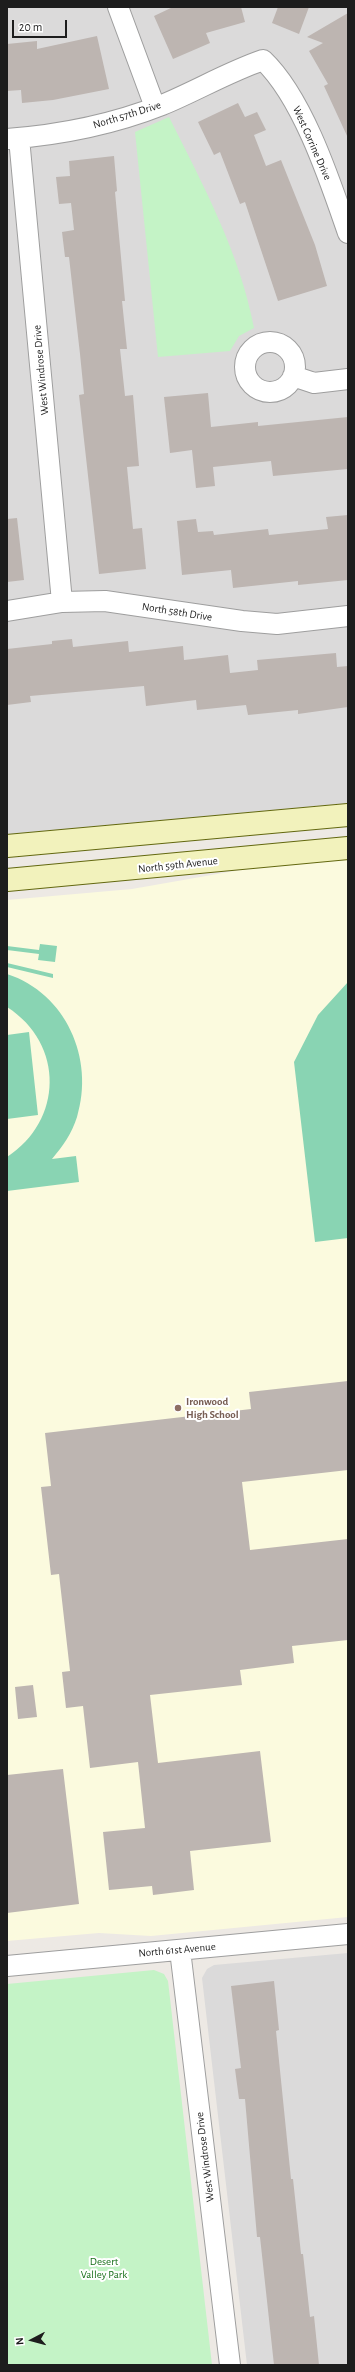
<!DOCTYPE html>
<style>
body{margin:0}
#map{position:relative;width:355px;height:2372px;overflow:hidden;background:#ede9e4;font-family:"Alegreya Sans",sans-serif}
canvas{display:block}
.frame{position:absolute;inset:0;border:8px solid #1d1d1d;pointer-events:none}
.north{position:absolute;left:12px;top:2320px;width:40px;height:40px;-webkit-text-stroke:3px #fff;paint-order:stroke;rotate:264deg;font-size:11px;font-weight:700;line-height:16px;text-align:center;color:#1d1d1d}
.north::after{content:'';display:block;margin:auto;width:14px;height:18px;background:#1d1d1d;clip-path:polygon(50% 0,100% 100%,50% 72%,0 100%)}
.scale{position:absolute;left:12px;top:20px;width:55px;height:18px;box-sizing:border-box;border:2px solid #1d1d1d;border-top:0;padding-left:5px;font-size:12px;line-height:14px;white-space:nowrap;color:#1d1d1d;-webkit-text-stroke:3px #fff;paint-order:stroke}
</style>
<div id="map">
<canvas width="355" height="2372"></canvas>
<div class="frame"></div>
<div class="north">N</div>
<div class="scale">20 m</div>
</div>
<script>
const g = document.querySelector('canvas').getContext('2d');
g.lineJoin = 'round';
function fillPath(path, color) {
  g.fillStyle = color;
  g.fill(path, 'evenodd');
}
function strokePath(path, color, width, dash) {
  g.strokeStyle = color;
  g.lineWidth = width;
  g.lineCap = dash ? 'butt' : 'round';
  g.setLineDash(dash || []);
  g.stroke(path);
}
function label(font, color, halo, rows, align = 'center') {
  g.font = font + ' "Alegreya Sans",sans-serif';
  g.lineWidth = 4;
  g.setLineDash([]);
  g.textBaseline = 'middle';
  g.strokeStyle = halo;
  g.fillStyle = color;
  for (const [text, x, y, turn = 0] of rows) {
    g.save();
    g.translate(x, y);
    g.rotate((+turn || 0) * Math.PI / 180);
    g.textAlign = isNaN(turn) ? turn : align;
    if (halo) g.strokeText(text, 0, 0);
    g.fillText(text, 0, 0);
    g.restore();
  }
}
fillPath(new Path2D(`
 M7,7H348V803L7,835Z
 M348,1953V2365H247L202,1978L207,1969L214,1965Z`), '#dbdada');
fillPath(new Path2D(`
 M348,859V1917L151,1936L99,1933L7,1941V900L132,889L263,866Z`), '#fbfade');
fillPath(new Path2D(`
 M169,117C203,185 240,253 254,328L239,336L230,351L158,357L135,132Z
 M154,1970L164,1974L168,1981L212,2365H7V1984Z`), '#c4f3c6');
fillPath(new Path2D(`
 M40,944L57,946L55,962L38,960L39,954L7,950V946L39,950Z
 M7,963L53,974V978L7,967Z
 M7,974C66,993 95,1059 77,1117C72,1133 63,1146 52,1159L76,1156L79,1182L7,1191V1157C63,1121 65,1044 7,1007Z
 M348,982V1238L315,1242L294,1062L318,1015Z
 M29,1032L38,1115L7,1119V1035Z`), '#89d4b3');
fillPath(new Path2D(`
 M173,7H241L245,22L206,33L210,43L173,59L154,16Z
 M278,7H309L299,34L272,23Z
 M348,13V138L324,86L328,84L309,51L323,43L307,37Z
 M97,36L109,89L53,100L22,103L21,90L7,91V44L37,41V49Z
 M238,103L245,117L257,112L266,130L254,135L266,166L281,160L315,245L327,286L278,301L245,202L240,204L220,152L214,155L198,122Z
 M114,156L117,191L115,192L125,301H122L127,349H120L125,396L133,395L139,466L127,467L133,529L142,528L146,569L99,574L79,395L84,394L80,354L69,257H65L62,232L74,230L71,203L59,204L56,177L70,176L69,161Z
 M208,393L211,427L258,422V426L348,417V469L273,476L271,461L213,467L215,486L196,488L192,450L170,453L164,397Z
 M348,515V580L298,585V581L233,588L231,570L182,575L177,521L196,519L198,532L213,531L214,535L268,529L269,535L328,529L326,517Z
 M17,518L24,580L7,582V519Z
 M72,639L73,647L128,641L129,652L183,646L184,660L228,655L230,673L258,670L257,660L336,653L337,667L348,666V707L298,714V710L248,715L246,705L197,710L196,700L146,706L144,686L30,696L31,702L7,705V649L52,644V641Z
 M348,1381V1470L242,1482L250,1550L348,1539V1640L292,1646L294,1663L240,1670L242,1685L150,1695L158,1763L260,1751L271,1842L190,1851L194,1890L153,1895L152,1886L109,1890L103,1832L145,1828L138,1762L90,1768L83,1706L66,1708L62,1672L70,1671L59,1574L51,1575L41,1487L51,1486L45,1433L251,1409L249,1392Z
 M33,1685L37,1717L18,1719L15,1687Z
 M63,1769L79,1904L7,1913V1775Z
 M274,1981L279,2030L276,2031L291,2179H293L301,2254H303L310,2317L314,2316L319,2365H274L260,2237H257L245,2099H239L235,2069L241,2068L231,1986Z`), '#bdb5b1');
const minor = new Path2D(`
 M118,7L155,107
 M19,138L62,602
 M7,139C59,135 114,124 162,105C196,91 228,72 263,60C303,98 330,181 348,233
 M245 367a25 25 0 1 1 50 0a25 25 0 1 1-50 0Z
 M293,376L314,383L348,379
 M7,611L62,602L105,601L242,621L277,624L348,616
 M180,1950L230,2365
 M7,1966L348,1934`);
const secondary = new Path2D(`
 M7,846L348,815
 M7,880L348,848`);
strokePath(minor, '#9e9e9e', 22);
strokePath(secondary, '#636810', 24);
strokePath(minor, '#fff', 20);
strokePath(secondary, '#f2f2bc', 22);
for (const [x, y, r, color] of [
 [178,1408,4,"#8d6e63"]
]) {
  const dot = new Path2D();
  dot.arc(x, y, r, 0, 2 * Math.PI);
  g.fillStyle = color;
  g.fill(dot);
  strokePath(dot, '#fff', 1.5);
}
label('11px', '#1d1d1d', '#fff', [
 ["North 57th Drive",127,115,-17],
 ["West Corrine Drive",312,143,66],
 ["West Windrose Drive",41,370,-95],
 ["North 58th Drive",177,612,9],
 ["North 59th Avenue",178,865,-6],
 ["North 61st Avenue",177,1950,-5],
 ["West Windrose Drive",205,2157,-97]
]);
label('bold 11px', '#785e54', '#fff', [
 ["Ironwood",186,1402],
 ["High School",186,1415]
], 'left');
label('11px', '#176f19', '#fff', [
 ["Desert",104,2262],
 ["Valley Park",104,2275]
]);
</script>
